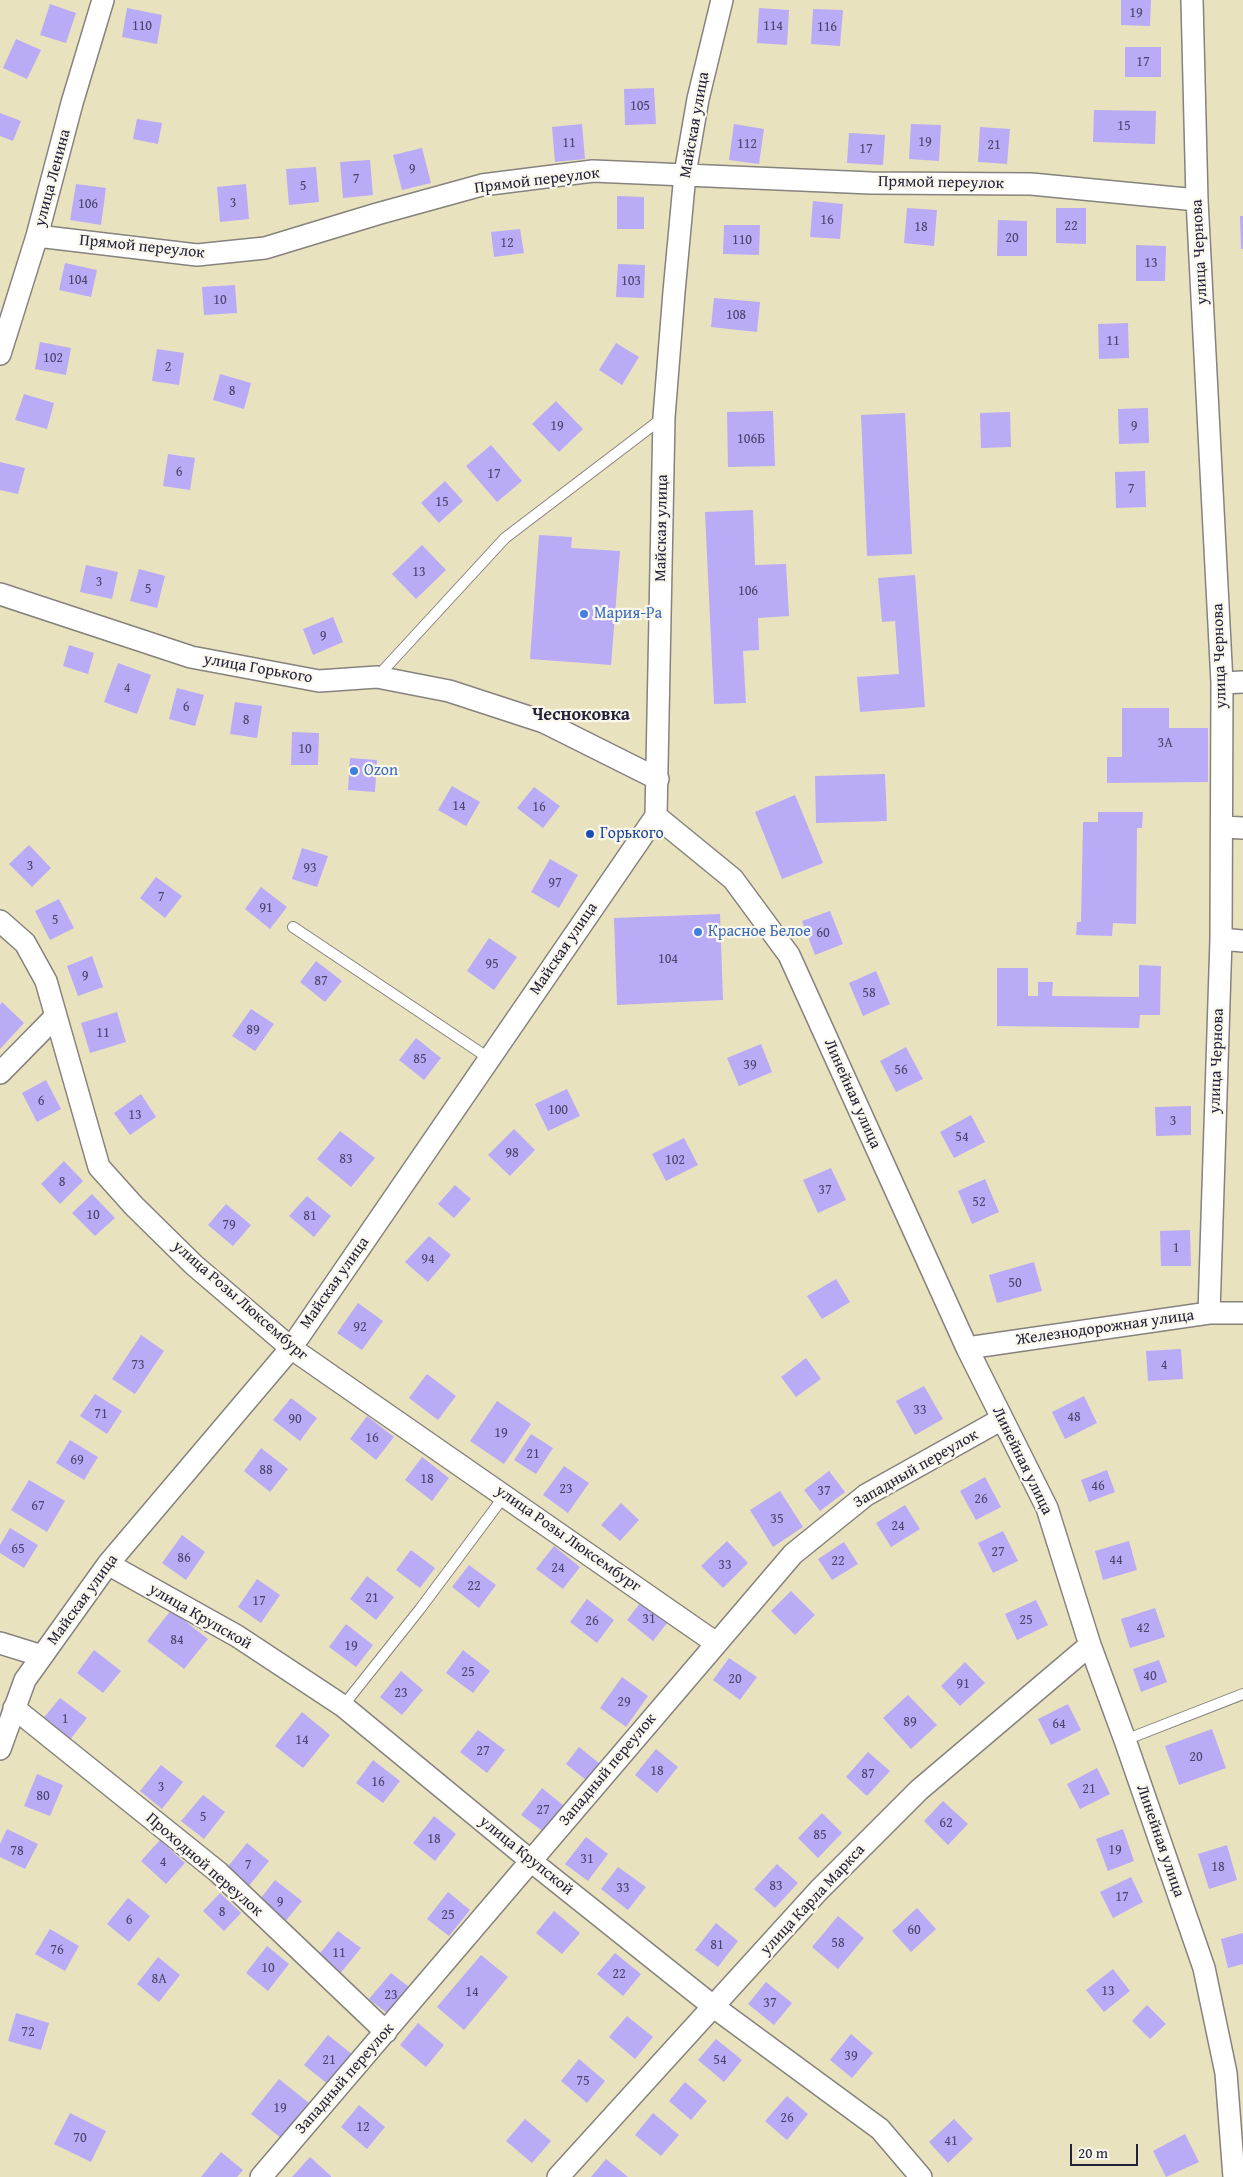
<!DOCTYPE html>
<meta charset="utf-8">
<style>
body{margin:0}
#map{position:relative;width:1243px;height:2177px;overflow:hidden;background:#e9e2bf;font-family:"Gentium Book Plus",serif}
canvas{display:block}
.scale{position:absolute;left:1070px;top:2144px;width:68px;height:22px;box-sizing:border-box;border:2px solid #22223b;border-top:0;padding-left:6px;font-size:15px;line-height:18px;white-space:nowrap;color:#22223b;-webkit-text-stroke:4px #fbf7ec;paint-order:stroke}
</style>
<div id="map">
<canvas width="1243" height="2177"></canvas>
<div class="scale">20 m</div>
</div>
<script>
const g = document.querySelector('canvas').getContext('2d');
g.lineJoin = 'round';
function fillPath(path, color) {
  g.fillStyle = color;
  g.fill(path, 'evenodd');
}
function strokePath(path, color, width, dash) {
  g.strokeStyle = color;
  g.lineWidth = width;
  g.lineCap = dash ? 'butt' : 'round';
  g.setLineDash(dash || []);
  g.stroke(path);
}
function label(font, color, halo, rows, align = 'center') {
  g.font = font + ' "Gentium Book Plus",serif';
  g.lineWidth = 4.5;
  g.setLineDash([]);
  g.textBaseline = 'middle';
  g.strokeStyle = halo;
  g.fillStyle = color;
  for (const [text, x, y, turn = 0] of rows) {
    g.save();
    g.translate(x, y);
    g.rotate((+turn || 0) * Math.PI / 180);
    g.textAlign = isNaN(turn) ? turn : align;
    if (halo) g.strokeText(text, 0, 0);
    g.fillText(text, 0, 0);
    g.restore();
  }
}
fillPath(new Path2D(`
 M1121,0H1151L1150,26L1121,25Z
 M50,4L76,13L66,43L40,35Z
 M127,8L162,15L157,44L122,37Z
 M759,8L789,10L787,45L757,43Z
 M813,9L843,10L840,46L811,44Z
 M16,39L41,50L27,79L3,68Z
 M1125,47H1161V77H1125Z
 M654,88L656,124L625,125L624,89Z
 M1094,110L1156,111L1155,144L1093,142Z
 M0,113L21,121L13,141L0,136Z
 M137,119L162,123L158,144L133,139Z
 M582,124L585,159L555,162L552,127Z
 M734,124L764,129L759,164L729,160Z
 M911,124L941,125L939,161L909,159Z
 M980,127L1010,129L1007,164L978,162Z
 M849,133L885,135L883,165L847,163Z
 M422,148L431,183L402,190L393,155Z
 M370,160L373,195L343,198L340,162Z
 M316,167L319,202L289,205L286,169Z
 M76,184L106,188L101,225L70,220Z
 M246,184L249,219L220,222L217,187Z
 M617,196L644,197V229H617Z
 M813,201L843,204L840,239L810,237Z
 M907,208L937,210L934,246L904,243Z
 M1056,208H1086V244L1056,243Z
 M1240,216H1243V249H1241Z
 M998,220L1027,221V256H997Z
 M724,225H760L759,255L723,254Z
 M520,229L524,253L494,257L491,232Z
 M1136,245L1166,246L1165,281H1136Z
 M65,263L97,270L91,297L59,290Z
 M618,264L645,265L644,298L616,297Z
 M235,285L237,313L204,315L202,287Z
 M714,298L760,302L757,332L711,327Z
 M1128,323L1129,358L1099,359L1098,324Z
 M40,342L71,348L66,375L35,369Z
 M616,343L639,357L622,385L599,370Z
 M157,349L184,353L179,385L152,381Z
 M220,374L251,383L244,409L213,400Z
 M24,394L54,403L47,429L15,420Z
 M556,401L583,429L559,452L532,424Z
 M1148,408L1149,443L1119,444L1118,409Z
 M773,411L775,466L728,467L727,412Z
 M1010,412L1011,447L981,448L980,413Z
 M905,413L912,554L867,556L861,415Z
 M491,445L522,481L497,502L466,466Z
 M168,454L195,458L190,490L163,486Z
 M0,462L25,468L18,494L0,490Z
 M1145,471L1146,507L1116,508L1115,472Z
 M445,481L463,501L439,523L421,503Z
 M753,510L755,565L786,564L789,616L758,618L759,650L743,651L746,703L714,704L705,512Z
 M539,535L572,537L571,548L620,551L611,665L530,659Z
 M422,545L446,570L416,599L392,574Z
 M86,565L118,572L112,599L80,592Z
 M139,569L165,576L157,608L130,601Z
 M915,575L925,707L860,712L857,677L899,674L895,621L882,622L878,578Z
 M333,617L343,642L313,655L303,629Z
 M69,645L94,653L88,674L63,666Z
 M118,663L151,675L137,714L104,702Z
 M177,688L204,695L195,726L169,719Z
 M235,702L262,706L257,738L230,734Z
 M1122,708H1169V728H1208V782L1107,783V757H1122Z
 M292,732L319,733L318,765H291Z
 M350,758L377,760L375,792L348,790Z
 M885,774L887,821L816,823L815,776Z
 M452,786L480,802L466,826L438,810Z
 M534,787L560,806L543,828L517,808Z
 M795,795L823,863L782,879L755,812Z
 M1098,812H1143L1142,828H1137L1136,924L1113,923L1112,936L1076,935L1077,922H1081L1083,822H1098Z
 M29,845L51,868L32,887L9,864Z
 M302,848L328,856L317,887L292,879Z
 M550,859L578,875L559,908L531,892Z
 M156,877L182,896L165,918L140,898Z
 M261,887L287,907L270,929L245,909Z
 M59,899L74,928L50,940L35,911Z
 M830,911L843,944L815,955L802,921Z
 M720,914L723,1000L617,1005L614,918Z
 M489,938L517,957L494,990L467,971Z
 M92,956L103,987L78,996L67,966Z
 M316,961L342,981L325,1002L300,982Z
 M1139,965L1161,966L1160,1015H1140L1139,1028L997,1026V968H1028V996H1038V982H1053L1052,996L1139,997Z
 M876,971L890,1004L863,1016L849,983Z
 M2,1002L24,1023L0,1049V1005Z
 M251,1009L274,1024L255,1051L232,1036Z
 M117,1012L126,1042L90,1053L81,1023Z
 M416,1038L441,1058L424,1080L399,1060Z
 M761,1044L772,1072L739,1086L727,1058Z
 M906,1047L923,1079L896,1092L880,1061Z
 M46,1080L61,1109L37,1122L22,1093Z
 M567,1089L580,1116L548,1131L535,1104Z
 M141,1094L156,1117L130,1135L114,1113Z
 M1191,1106V1135L1156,1136L1155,1107Z
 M971,1115L985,1142L954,1158L940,1132Z
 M514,1129L535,1150L510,1176L488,1155Z
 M340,1131L375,1158L351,1187L317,1159Z
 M684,1138L698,1165L666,1181L652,1154Z
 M64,1161L83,1181L60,1204L41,1184Z
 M831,1168L846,1200L818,1213L803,1180Z
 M985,1179L999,1212L972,1224L958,1191Z
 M455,1185L471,1199L454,1218L438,1204Z
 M92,1194L115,1218L95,1236L72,1213Z
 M307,1196L331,1216L314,1237L289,1216Z
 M226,1204L251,1225L233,1246L208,1225Z
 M1190,1230L1191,1266H1161L1160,1231Z
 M429,1236L451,1255L428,1282L405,1262Z
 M1034,1262L1042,1291L997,1303L989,1275Z
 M836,1279L850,1302L822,1319L807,1296Z
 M358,1303L383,1321L362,1350L337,1333Z
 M141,1335L164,1351L135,1394L112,1379Z
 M1181,1349L1183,1379L1148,1381L1146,1351Z
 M806,1358L821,1379L796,1397L781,1377Z
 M427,1374L456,1396L438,1420L409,1398Z
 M924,1386L943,1419L915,1435L896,1401Z
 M95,1394L122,1411L107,1434L80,1416Z
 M1084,1396L1097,1423L1065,1439L1052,1412Z
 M291,1398L317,1418L300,1441L273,1420Z
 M497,1401L531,1424L504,1464L470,1441Z
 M367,1416L394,1437L376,1460L350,1439Z
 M531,1434L553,1448L536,1474L514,1460Z
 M70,1440L98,1457L84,1480L56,1463Z
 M261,1448L288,1469L270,1492L244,1471Z
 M422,1457L449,1478L432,1501L405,1480Z
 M564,1466L589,1483L568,1513L543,1495Z
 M1107,1470L1115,1492L1089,1502L1081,1480Z
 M829,1471L845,1492L820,1511L804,1490Z
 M985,1477L1001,1507L976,1520L960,1491Z
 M29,1480L65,1501L47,1532L11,1510Z
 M780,1491L803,1527L773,1547L750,1510Z
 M621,1503L639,1520L620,1541L601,1525Z
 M905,1505L920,1529L891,1547L876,1523Z
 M10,1528L38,1545L24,1568L0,1553V1545Z
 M1003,1531L1018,1561L993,1573L978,1543Z
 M182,1535L205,1552L186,1580L162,1563Z
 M727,1541L748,1563L723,1588L701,1566Z
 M1129,1541L1137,1570L1103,1580L1095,1551Z
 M844,1542L858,1564L832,1580L818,1559Z
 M554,1546L580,1567L563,1589L536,1569Z
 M411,1550L435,1568L420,1588L396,1570Z
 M469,1565L496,1585L479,1608L452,1587Z
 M367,1576L394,1597L376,1620L350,1599Z
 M257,1579L280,1595L261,1623L238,1607Z
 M791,1591L815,1615L795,1635L771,1611Z
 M644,1598L671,1618L653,1641L627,1620Z
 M587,1599L614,1620L597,1643L570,1622Z
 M1036,1600L1048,1625L1017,1640L1005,1614Z
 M1155,1608L1165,1637L1130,1648L1121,1619Z
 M171,1610L208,1639L184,1669L147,1641Z
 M346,1624L373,1645L356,1667L329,1647Z
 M94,1650L121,1671L103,1693L77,1673Z
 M463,1650L490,1671L473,1693L446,1673Z
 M729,1658L757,1677L740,1700L713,1680Z
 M1159,1660L1167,1682L1141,1692L1133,1669Z
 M965,1662L985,1683L960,1706L941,1686Z
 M401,1671L423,1690L402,1715L380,1697Z
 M622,1677L648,1696L626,1727L600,1708Z
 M908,1695L937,1725L911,1749L883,1718Z
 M60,1698L87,1718L69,1741L42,1720Z
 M1068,1704L1081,1730L1051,1745L1038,1719Z
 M302,1712L330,1735L303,1768L275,1746Z
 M1212,1729L1226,1768L1179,1785L1165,1746Z
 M478,1730L505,1750L487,1773L460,1752Z
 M579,1747L599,1763L586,1780L566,1764Z
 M656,1749L678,1767L657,1793L635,1775Z
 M868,1752L890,1771L867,1796L846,1777Z
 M373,1760L400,1781L383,1803L356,1783Z
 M161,1765L183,1782L162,1809L140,1791Z
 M1097,1768L1110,1794L1080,1809L1067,1784Z
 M37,1774L63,1785L50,1816L24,1806Z
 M542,1788L564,1806L544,1832L521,1815Z
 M203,1795L225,1812L204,1839L181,1821Z
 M943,1801L968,1824L948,1845L924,1821Z
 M822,1813L842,1833L818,1858L798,1838Z
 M434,1816L456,1834L435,1861L413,1843Z
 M7,1829L38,1844L25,1869L0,1857V1844Z
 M1123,1829L1134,1861L1108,1871L1096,1839Z
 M586,1837L608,1854L588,1881L565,1864Z
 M160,1840L185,1863L166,1884L141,1861Z
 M247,1843L269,1861L248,1887L226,1869Z
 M1227,1845L1237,1880L1209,1889L1198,1854Z
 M777,1864L798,1883L775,1908L754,1889Z
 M618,1867L646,1887L628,1910L601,1889Z
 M1131,1877L1143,1902L1113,1918L1100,1892Z
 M275,1880L302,1901L284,1923L257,1903Z
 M448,1892L470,1910L449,1936L427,1919Z
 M220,1893L241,1913L224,1931L203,1911Z
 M128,1898L150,1916L129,1942L107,1924Z
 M917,1908L936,1929L911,1952L892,1931Z
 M554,1911L580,1933L562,1954L536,1933Z
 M838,1916L864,1938L838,1969L812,1947Z
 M716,1923L738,1941L718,1967L695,1950Z
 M50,1929L79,1946L65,1971L35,1954Z
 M338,1931L361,1948L339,1975L317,1957Z
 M1243,1933V1964L1228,1968L1221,1939Z
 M267,1946L289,1964L268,1991L246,1973Z
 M615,1953L641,1974L623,1996L597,1974Z
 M481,1955L508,1977L464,2030L437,2007Z
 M158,1957L180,1975L159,2002L137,1984Z
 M1113,1969L1130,1991L1104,2012L1086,1990Z
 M391,1973L413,1990L392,2017L369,1999Z
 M766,1982L792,2003L774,2025L748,2004Z
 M1147,2005L1166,2024L1150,2039L1132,2021Z
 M16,2013L49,2023L41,2050L8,2041Z
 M627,2016L653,2037L635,2059L609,2037Z
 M418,2023L444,2045L426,2067L400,2045Z
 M851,2034L873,2053L852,2078L830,2060Z
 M328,2035L353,2055L329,2085L304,2065Z
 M716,2039L742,2060L724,2082L698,2060Z
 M579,2059L605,2081L587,2103L561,2081Z
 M279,2079L309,2103L281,2138L251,2114Z
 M685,2082L707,2101L691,2120L669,2101Z
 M787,2096L808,2114L787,2140L765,2121Z
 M359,2105L385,2127L367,2149L341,2127Z
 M70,2113L106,2131L91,2162L54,2144Z
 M653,2113L679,2135L661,2156L635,2135Z
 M525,2119L551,2141L532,2163L506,2141Z
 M954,2119L973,2139L948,2163L929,2142Z
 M1185,2134L1199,2162L1166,2177L1153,2151Z
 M221,2152L243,2170L237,2177H201Z
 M310,2157L331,2176V2177H292Z
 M606,2159L628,2177H591Z`), '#b9abf6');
const lane = new Path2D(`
 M378,676L505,538L664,417
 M293,927L490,1059
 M343,1706L420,1609L505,1495
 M1125,1740L1243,1694`);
const street = new Path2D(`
 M1192,0L1197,200L1222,683L1221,939L1209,1313
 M37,236L197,255L265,248L377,214L482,185L593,171L871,183L1031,184L1197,200
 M0,354L37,236L72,103L103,0
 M0,594L191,657L319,681L377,677L449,691L544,722L658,779
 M1222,683L1243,682
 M656,816L733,879L789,955L967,1348L1047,1508L1090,1645L1125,1740L1204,1968L1226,2073L1234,2177
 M1222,827L1243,828
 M0,921L25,943L46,981L99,1167L134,1206L194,1265L291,1348L716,1643
 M1221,939L1243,941
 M0,1073L56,1016
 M967,1348L1209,1313H1243
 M108,1564L237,1636L343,1706L531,1861L714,2007L880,2129L921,2177
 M0,1643L42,1656
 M14,1708L218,1872L386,2032
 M0,1749L25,1680L108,1564L291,1348L656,816L664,417L674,292L685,174L698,99L722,0
 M261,2177L793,1554L866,1495L1002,1419
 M558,2177L819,1890L919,1790L1090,1645`);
strokePath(lane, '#86827d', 12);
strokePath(street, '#86827d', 24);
strokePath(lane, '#fff', 10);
strokePath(street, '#fff', 21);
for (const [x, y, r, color] of [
 [584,614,5,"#3f7fe0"],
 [354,771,5,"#3f7fe0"],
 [590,834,5,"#1a4fb4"],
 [698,932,5,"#3f7fe0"]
]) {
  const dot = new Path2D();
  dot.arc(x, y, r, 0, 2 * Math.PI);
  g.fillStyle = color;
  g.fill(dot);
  strokePath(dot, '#fbf7ec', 2);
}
label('14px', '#48446a', null, [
 ["19",1136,13],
 ["110",142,26],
 ["114",773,26],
 ["116",827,27],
 ["17",1143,62],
 ["105",640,106],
 ["15",1124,126],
 ["19",925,142],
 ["11",569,143],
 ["112",747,144],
 ["21",994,145],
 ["17",866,149],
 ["9",412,169],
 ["7",356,179],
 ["5",303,186],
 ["3",233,203],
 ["106",88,204],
 ["16",827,220],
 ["22",1071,226],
 ["18",921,227],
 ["20",1012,238],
 ["110",742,240],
 ["12",507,243],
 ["13",1151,263],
 ["104",78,280],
 ["103",631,281],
 ["10",220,300],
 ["108",736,315],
 ["11",1113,341],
 ["102",53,358],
 ["2",168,367],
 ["8",232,391],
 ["19",557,426],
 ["9",1134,426],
 ["106Б",751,439],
 ["6",179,472],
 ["17",494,474],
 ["7",1131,489],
 ["15",442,502],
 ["13",419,572],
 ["3",99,582],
 ["5",148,589],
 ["106",748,591],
 ["9",323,636],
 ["4",127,688],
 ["6",186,707],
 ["8",246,720],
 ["3А",1165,743],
 ["10",305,749],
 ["14",459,806],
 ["16",539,807],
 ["3",30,866],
 ["93",310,868],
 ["97",555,883],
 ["7",161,897],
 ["91",266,908],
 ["5",55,920],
 ["60",823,933],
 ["104",668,959],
 ["95",492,964],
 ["9",85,976],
 ["87",321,981],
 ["58",869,993],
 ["89",253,1030],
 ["11",103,1033],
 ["85",420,1059],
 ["39",750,1065],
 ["56",901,1070],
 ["6",41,1101],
 ["100",558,1110],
 ["13",135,1115],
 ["3",1173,1121],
 ["54",962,1137],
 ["98",512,1153],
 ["83",346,1159],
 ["102",675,1160],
 ["8",62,1182],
 ["37",825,1190],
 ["52",979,1202],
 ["10",93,1215],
 ["81",310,1216],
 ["79",229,1225],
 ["1",1176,1248],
 ["94",428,1259],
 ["50",1015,1283],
 ["92",360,1327],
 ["73",138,1365],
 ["4",1164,1365],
 ["33",920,1410],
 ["71",101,1414],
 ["48",1074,1417],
 ["90",295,1419],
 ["19",501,1433],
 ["16",372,1438],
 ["21",533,1454],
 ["69",77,1460],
 ["88",266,1470],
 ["18",427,1479],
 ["46",1098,1486],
 ["23",566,1489],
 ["37",824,1491],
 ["26",981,1499],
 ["67",38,1506],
 ["35",777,1519],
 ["24",898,1526],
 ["65",18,1549],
 ["27",998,1552],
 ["86",184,1558],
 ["44",1116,1560],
 ["22",838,1561],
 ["33",725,1565],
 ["24",558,1568],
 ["22",474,1586],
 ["21",372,1598],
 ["17",259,1601],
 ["31",649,1619],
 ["25",1026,1620],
 ["26",592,1621],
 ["42",1143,1628],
 ["84",177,1640],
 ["19",351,1646],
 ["25",468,1672],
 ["40",1150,1676],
 ["20",735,1679],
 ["91",963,1684],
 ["23",401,1693],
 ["29",624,1702],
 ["1",65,1719],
 ["89",910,1722],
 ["64",1059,1724],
 ["14",302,1740],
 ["27",483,1751],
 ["20",1196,1757],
 ["18",657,1771],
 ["87",868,1774],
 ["16",378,1782],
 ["3",161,1787],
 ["21",1089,1789],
 ["80",43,1796],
 ["27",543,1810],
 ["5",203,1817],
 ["62",946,1823],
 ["85",820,1835],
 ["18",434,1839],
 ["19",1115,1850],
 ["78",17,1851],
 ["31",587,1859],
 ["4",163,1862],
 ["7",248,1865],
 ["18",1218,1867],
 ["83",776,1886],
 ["33",623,1888],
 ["17",1122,1897],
 ["9",280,1902],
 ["8",222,1912],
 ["25",448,1915],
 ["6",129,1920],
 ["60",914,1930],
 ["58",838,1943],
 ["81",717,1945],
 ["76",57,1950],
 ["11",339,1953],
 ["10",268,1968],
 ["22",619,1974],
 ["8А",159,1979],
 ["13",1108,1991],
 ["14",472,1992],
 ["23",391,1995],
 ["37",770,2003],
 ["72",28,2032],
 ["39",851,2056],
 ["21",329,2060],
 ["54",720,2060],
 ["75",583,2081],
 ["19",280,2108],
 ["26",787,2118],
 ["12",363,2127],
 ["70",80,2138],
 ["41",951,2141]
]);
label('16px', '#22223b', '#fbf7ec', [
 ["Майская улица",695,125,-80],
 ["улица Ленина",53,178,-75],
 ["Прямой переулок",537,181,-7],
 ["Прямой переулок",941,183,1],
 ["Прямой переулок",142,247,6],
 ["улица Чернова",1200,252,-93],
 ["Майская улица",662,528,-89],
 ["улица Чернова",1220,656,-92],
 ["улица Горького",258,669,10],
 ["Майская улица",564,949,-56],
 ["улица Чернова",1217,1061,-88],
 ["Линейная улица",852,1094,66],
 ["Майская улица",335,1283,-55],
 ["улица Розы Люксембург",240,1301,41],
 ["Железнодорожная улица",1105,1328,-8],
 ["Линейная улица",1022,1461,64],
 ["Западный переулок",916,1469,-30],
 ["улица Розы Люксембург",568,1539,35],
 ["Майская улица",83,1600,-54],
 ["улица Крупской",200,1617,30],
 ["Западный переулок",608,1770,-50],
 ["Линейная улица",1160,1841,71],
 ["улица Крупской",526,1856,39],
 ["Проходной переулок",204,1865,41],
 ["улица Карла Маркса",813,1900,-47],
 ["Западный переулок",345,2079,-49]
]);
label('16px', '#366cbe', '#fbf7ec', [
 ["Мария-Ра",594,614],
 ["Ozon",364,771],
 ["Красное Белое",708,932]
], 'left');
label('16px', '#164399', '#fbf7ec', [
 ["Горького",600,834]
], 'left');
label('bold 18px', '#22223b', '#fbf7ec', [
 ["Чесноковка",581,715]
]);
</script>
